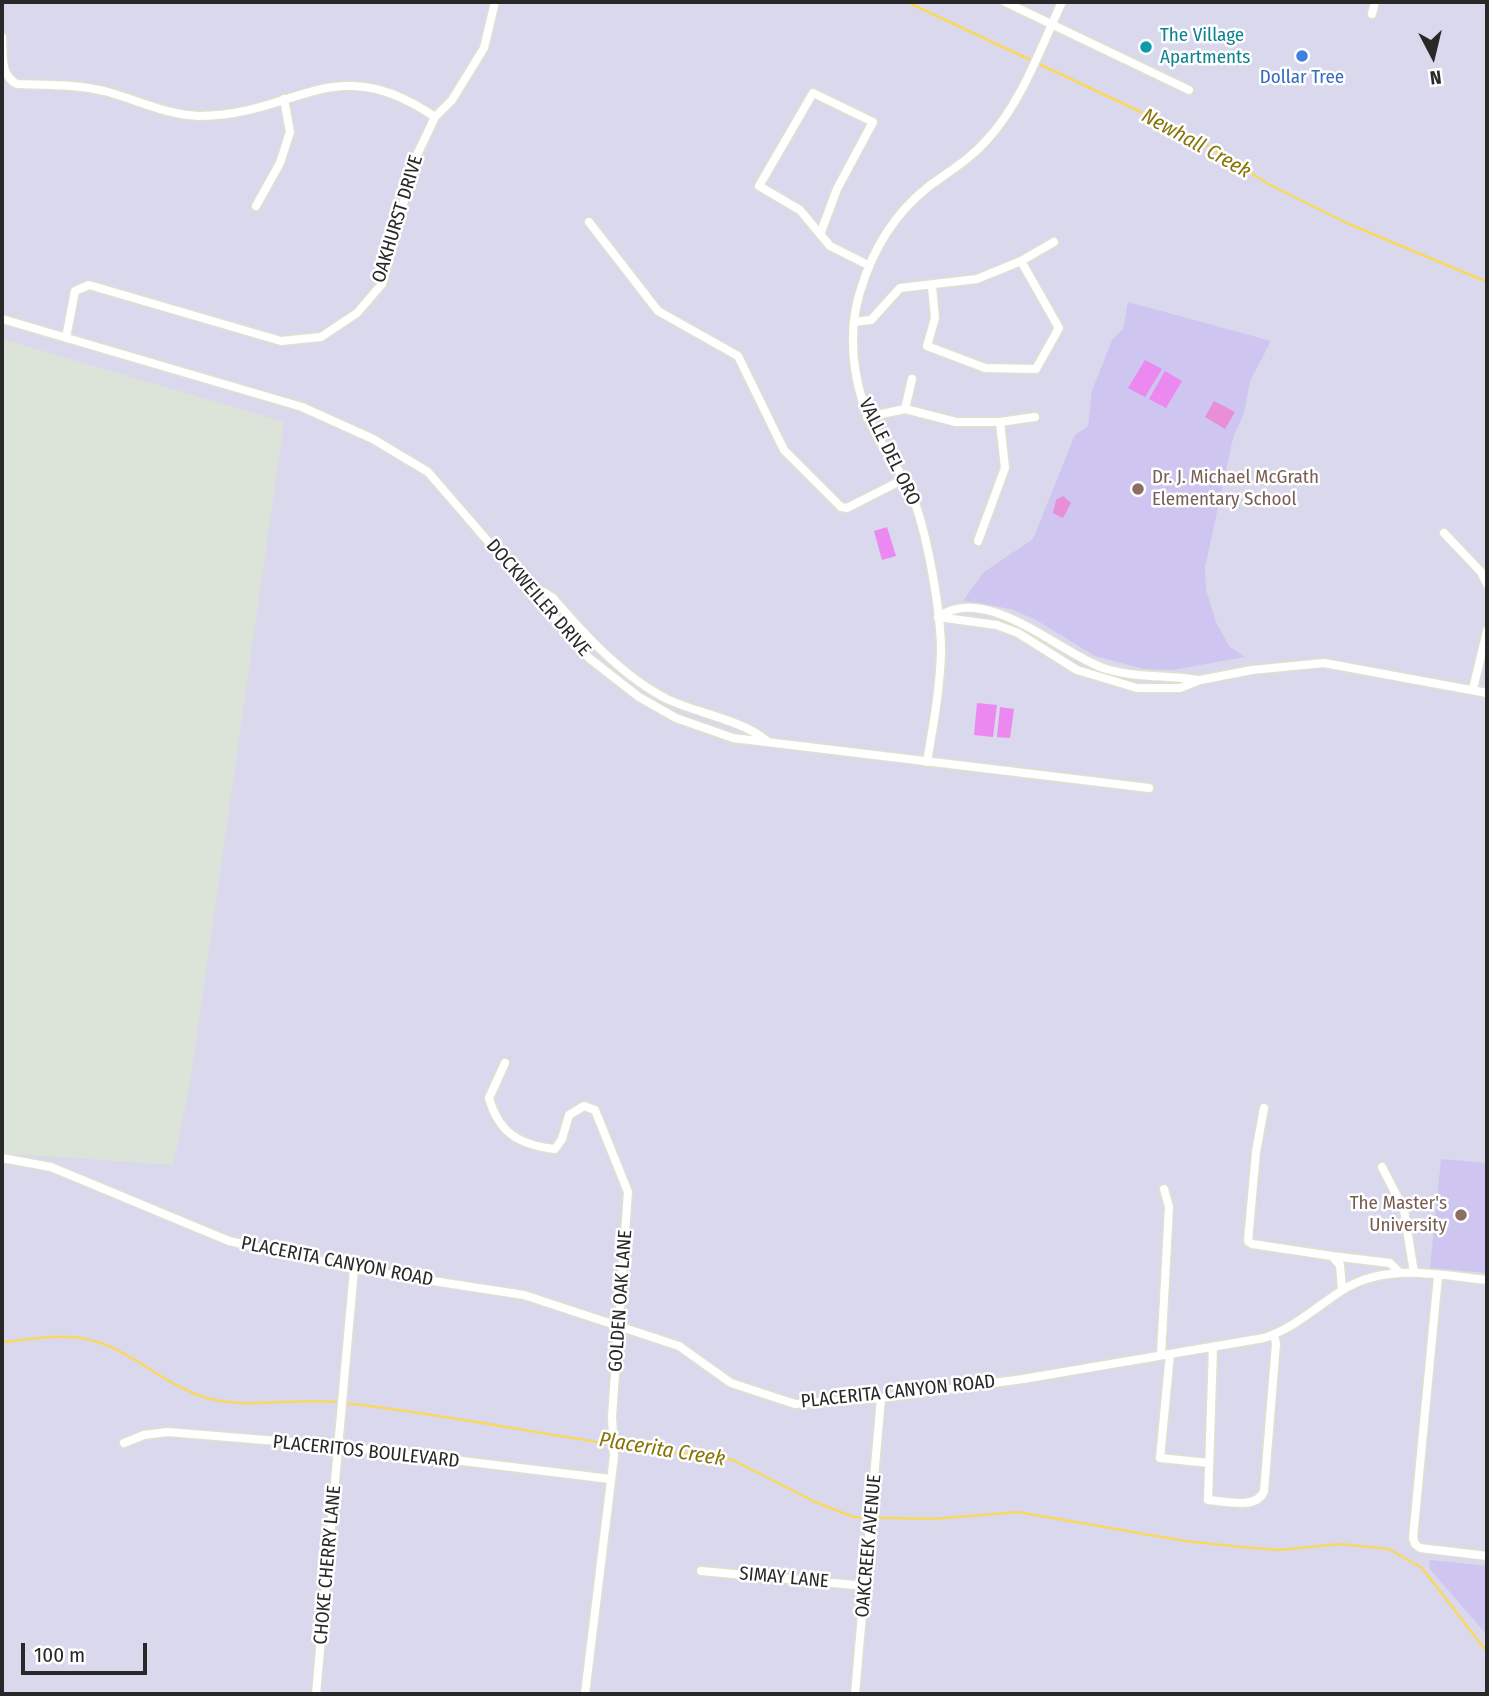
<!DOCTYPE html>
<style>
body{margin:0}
#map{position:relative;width:1489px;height:1696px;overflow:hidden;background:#dad8ec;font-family:"Fira Sans Condensed",sans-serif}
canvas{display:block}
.frame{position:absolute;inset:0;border:4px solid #282828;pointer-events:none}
.north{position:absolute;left:1398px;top:21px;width:70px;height:70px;-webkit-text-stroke:5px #fff;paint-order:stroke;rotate:173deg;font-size:19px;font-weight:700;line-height:28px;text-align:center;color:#282828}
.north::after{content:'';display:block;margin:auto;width:24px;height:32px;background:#282828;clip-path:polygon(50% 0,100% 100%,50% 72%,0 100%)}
.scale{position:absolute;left:21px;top:1643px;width:126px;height:32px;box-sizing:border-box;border:4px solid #282828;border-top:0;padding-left:9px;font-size:21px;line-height:24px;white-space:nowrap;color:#282828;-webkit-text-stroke:5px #fff;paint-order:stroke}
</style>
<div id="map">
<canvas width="1489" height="1696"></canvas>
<div class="frame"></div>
<div class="north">N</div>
<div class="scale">100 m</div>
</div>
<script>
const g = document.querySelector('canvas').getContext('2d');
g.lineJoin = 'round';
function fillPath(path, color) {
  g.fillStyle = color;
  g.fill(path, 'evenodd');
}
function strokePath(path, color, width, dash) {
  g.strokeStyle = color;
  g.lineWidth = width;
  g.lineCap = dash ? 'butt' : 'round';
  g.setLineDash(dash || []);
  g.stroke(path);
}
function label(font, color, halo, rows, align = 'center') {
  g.font = font + ' "Fira Sans Condensed",sans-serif';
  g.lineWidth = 5;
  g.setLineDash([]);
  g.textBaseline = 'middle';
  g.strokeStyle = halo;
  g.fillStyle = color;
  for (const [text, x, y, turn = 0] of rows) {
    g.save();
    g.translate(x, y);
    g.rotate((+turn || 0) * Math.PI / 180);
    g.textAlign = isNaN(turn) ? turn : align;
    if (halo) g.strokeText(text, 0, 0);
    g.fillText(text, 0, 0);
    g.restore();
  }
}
fillPath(new Path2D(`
 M2,339L284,422L190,1084L173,1165L2,1153Z`), '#dce4da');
fillPath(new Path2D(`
 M1128,302L1271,341L1250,381L1244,413L1233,438L1205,567L1206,590L1216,622L1229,646L1245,657L1172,670L1144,669L1095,656L1036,620L1011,609L963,601L984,572L1033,539L1075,435L1088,426L1092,391L1112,340L1123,329Z
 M1441,1159L1487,1163V1273L1430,1268Z
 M1430,1560L1487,1566V1635L1429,1568Z`), '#cec5f0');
fillPath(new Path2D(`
 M1214,401L1235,412L1225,429L1205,417Z
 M1063,496L1071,503L1063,518L1053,513L1056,500Z`), '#e88fd8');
fillPath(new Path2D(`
 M1145,360L1162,369L1145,397L1128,388Z
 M1165,371L1182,381L1166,408L1149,399Z
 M887,527L896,556L882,560L874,531Z
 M977,703L997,705L993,737L974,735Z
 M1000,707L1014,709L1010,738L997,737Z`), '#eb89f1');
strokePath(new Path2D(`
 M907,2L1190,135L1270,185L1349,224L1487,282
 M2,1342C29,1340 59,1333 86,1339C133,1348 168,1391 215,1400C256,1408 296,1398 337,1402C428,1412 519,1430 610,1444
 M616,1445L733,1460L815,1502L854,1517L932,1519L1018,1512L1185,1541L1241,1547L1279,1550L1340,1544L1389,1549L1422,1568L1487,1652`), '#f9d860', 2.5);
const minor = new Path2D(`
 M1005,2L1189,90
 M1372,14L1375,2
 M2,37C3,55 0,76 17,84C47,85 79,84 108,92C137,100 170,116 200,116C298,115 335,48 435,117
 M256,206L280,163L290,132L284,99
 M589,222L658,311L738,356L784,450L841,507L847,508L904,479
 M821,232L837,189L873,122L813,93L759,186L800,210L830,246L868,265
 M932,287L935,318L927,346L985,368L1036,369L1059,328L1021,261
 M2,319L302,407L373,439L428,472L589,658L639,697L676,718L733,738L1149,788
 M854,322L871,320L900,288L977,279L1021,261L1054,242
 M66,338L75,291L89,285L281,341L321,337L357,313L382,284L415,159L435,117L452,100L484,48L495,2
 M905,409L912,379
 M867,417L905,409L956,422H1000L1035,417
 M1444,533L1481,572L1487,584
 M978,541L1005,468L1000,422
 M534,592H544L553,598C585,635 623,677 667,699C699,714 740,719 767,741
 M938,617L997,625L1018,633L1077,670L1137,688H1180L1200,680L1252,670L1324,663L1487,693
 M938,617C987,582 1061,655 1106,669C1137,678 1167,675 1198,680
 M1473,689L1487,631
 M927,762C933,726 940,689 941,652C941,611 928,539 914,500C906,479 891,460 880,441C855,397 845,341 860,292C872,251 894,214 928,187C948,172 969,160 986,141C1022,102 1040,49 1062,2
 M505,1063L489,1098C499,1133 519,1145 555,1149L562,1139L569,1115L584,1106L595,1110L628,1192L612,1416L614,1456L585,1694
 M1264,1108L1256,1152L1248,1241L1252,1244L1332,1256L1340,1265L1342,1290
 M2,1158L51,1167L229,1241L354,1269L524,1295L679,1346L731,1383L795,1404L881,1398L1023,1379L1264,1338C1294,1328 1315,1308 1341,1291C1385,1262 1438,1275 1487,1280
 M1382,1167L1404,1210L1414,1273
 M1332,1256L1390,1263L1399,1272
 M1438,1276L1413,1538L1415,1544L1420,1548L1487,1556
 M1213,1348L1208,1500C1225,1501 1257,1510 1264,1491L1276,1344L1274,1335
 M1170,1354L1160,1458L1209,1463
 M1161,1355L1169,1207L1164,1189
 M124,1443L144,1435L167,1432L339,1446L610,1479
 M701,1571L866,1586
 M316,1694L354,1269
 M855,1694L881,1398`);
strokePath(minor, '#dce3cd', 11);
strokePath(minor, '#fff', 8);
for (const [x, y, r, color] of [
 [1146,47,7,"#0f9aa8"],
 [1302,56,7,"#3f7fe0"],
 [1138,489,7,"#8d6e63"],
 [1461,1215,7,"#8d6e63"]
]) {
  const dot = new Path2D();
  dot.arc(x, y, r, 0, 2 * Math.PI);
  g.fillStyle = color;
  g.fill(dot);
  strokePath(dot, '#fff', 2.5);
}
label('19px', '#0d838f', '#fff', [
 ["The Village",1160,36],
 ["Apartments",1160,58]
], 'left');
label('19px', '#366cbe', '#fff', [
 ["Dollar Tree",1302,78]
]);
label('19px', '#282828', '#fff', [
 ["OAKHURST DRIVE",398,219,-73],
 ["VALLE DEL ORO",889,452,64],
 ["DOCKWEILER DRIVE",538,598,49],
 ["PLACERITA CANYON ROAD",337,1262,11],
 ["GOLDEN OAK LANE",621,1301,-86],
 ["PLACERITA CANYON ROAD",898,1392,-6],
 ["PLACERITOS BOULEVARD",366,1452,6],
 ["OAKCREEK AVENUE",869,1546,-85],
 ["CHOKE CHERRY LANE",328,1565,-85],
 ["SIMAY LANE",784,1578,5]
]);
label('19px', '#785e54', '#fff', [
 ["Dr. J. Michael McGrath",1152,478],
 ["Elementary School",1152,500],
 ["The Master's",1447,1204,"right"],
 ["University",1447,1226,"right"]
], 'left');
label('italic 21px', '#867405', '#fff', [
 ["Newhall Creek",1196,144,29],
 ["Placerita Creek",662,1450,9]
]);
</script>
